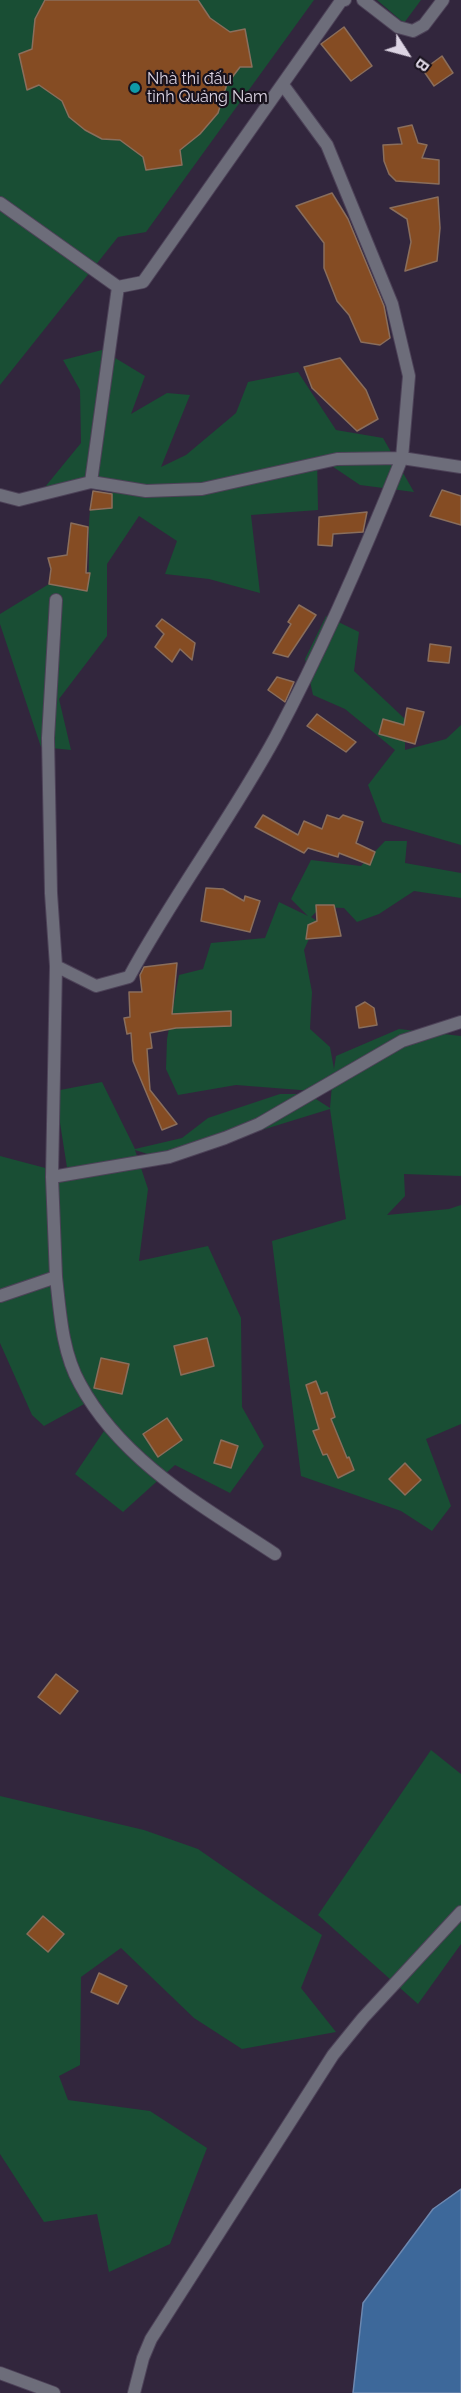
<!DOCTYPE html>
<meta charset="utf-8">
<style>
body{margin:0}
#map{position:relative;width:461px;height:2393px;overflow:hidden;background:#32263d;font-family:Raleway,sans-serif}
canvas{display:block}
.north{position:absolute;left:377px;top:24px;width:60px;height:60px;-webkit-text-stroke:4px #17111c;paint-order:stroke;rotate:126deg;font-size:16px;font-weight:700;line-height:24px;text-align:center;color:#dcd4e3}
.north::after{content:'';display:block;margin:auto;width:21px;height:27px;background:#dcd4e3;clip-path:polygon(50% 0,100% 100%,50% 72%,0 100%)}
</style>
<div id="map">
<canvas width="461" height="2393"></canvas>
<div class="north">B</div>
</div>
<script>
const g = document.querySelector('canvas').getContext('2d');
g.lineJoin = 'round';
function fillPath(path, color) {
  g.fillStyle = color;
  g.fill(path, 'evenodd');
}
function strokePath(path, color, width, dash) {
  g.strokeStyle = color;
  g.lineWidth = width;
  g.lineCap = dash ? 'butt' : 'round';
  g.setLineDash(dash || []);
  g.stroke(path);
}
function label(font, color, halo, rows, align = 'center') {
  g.font = font + ' Raleway,sans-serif';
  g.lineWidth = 4.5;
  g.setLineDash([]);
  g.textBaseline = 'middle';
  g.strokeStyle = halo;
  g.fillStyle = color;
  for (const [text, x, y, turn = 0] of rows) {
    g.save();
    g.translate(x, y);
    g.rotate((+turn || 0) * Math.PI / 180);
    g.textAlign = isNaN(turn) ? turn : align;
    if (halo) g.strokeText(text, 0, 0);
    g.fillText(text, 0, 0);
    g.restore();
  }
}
fillPath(new Path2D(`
 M0,0H314L146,232L118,237L0,385Z
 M377,0H421L404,23Z
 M102,350L145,376L131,414L167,393L190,395L161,467L186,455L236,413L248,382L298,372L336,430L383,438L414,492L360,485L317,456L318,510L251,515L260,593L209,579L165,574L177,541L139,516L107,564V636L59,699L71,750L41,747L0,624V614L49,584L87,591C91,564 87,537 90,510L112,507V479L95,481L67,493L45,487L81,443L80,390L63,360Z
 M326,616L359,632L354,671L405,719V750L446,739L461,725V845L382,822L368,785L395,750L345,709L313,695L305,659Z
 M385,841H407L405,863L461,873V898L414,891L379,914L357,922L344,908L321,907L311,917L317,921L304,950L312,992L310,1029L330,1047L334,1069L336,1056L399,1029L461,1036V1176L404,1174L405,1196L387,1215L449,1209L461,1205V1424L426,1439L451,1506L432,1531L401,1511L301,1476L272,1241L346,1219L330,1109L184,1154L154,1156L135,1150L148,1189L139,1261L208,1246L241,1318L242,1407L264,1446L230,1493L175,1465L123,1512L75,1474L106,1428L86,1403L44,1426L32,1415L0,1343V1156L68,1174L55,1091L102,1082L135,1149L182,1138L208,1118L280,1094H308L330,1108L333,1073L313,1091L236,1085L178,1095L166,1069L167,1039L179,975L203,969L211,943L265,938L279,902L308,916L291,899L311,860L361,866Z
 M431,1750L461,1774V1944L418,2004L318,1915Z
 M0,1796L144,1830L198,1849L322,1935L301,1988L336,2032L242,2049L194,2018L121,1948L81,1977L80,2065L59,2076L68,2100L150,2111L207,2148L170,2244L109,2272L97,2214L44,2222L0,2154Z`), '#194e34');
const water = new Path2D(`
 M461,2189V2393H353L363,2303L433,2209Z`);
fillPath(water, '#3d689a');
strokePath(water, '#6d88b0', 1.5);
const building = new Path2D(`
 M45,0H198L210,18L230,32L245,29L252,67H240L227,84L218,113L200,134L180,150L182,165L146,170L143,157L120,140L102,139L85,130L69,117L62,101L39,85L27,90L19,54L32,49L35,19Z
 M344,27L372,66L351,81L321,44Z
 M442,56L453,73L434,86L423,70Z
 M412,125L418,143L427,145L422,158L439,160V184L396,181L389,174L384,161L383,145L402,144L398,128Z
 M332,193L348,219L384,306L390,338L380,345L361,342L349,315L337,301L324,268V243L296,206Z
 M438,197L440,228L437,261L405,271L411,242L407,219L390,208Z
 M340,358L366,390L378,419L357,431L312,388L304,367Z
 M442,490L461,496V525L430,516Z
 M93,491L112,494V508L90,510Z
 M367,512L363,532L333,534L332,546L318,545L319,517Z
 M71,523L88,527L86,573H90L87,591L49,584L51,569L48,558L67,555Z
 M299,605L316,615L288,657L273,653L291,624L288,622Z
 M162,619L195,643L192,660L180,649L172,662L155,647L164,634L156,626Z
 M430,644L451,647L449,663L428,661Z
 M277,677L294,682L285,702L268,690Z
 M407,708L424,712L415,744L379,734L383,719L404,725Z
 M317,714L356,742L346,752L307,726Z
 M263,815L298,835L304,821L322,829L327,815L339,819L343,815L363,822L356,843L375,852L370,865L339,853L338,857L308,848L304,853L255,827Z
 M206,888L223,889L244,901L245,896L260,901L250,932L201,921Z
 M316,905H334L341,936L306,939L308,925L317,921Z
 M177,963L172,1014L231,1011V1026L176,1028L150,1033L152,1048L147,1049L150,1090L177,1124L162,1130L133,1061L131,1033L127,1034L124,1018L130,1017L129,992H142L140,975L144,967Z
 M365,1002L374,1008L377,1025L359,1028L356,1007Z
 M207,1338L214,1366L181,1375L174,1346Z
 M101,1358L129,1364L122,1394L94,1388Z
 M316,1381L321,1394L327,1392L335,1417L331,1419L347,1458L349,1457L354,1470L338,1478L327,1454L323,1455L313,1431L319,1429L306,1385Z
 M167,1418L182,1440L158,1457L143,1434Z
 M221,1440L238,1446L231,1468L214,1463Z
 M405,1463L421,1480L405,1495L389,1479Z
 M56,1674L78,1691L60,1714L38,1697Z
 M43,1916L64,1934L48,1952L27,1934Z
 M99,1973L127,1986L118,2004L91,1992Z`);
fillPath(building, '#854c23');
strokePath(building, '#8a6e5c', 1.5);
const street = new Path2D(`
 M363,0L398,27L413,31L424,25L443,0
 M0,203L118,287L143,282L341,1L345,0
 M91,482L118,287
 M0,495L19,500L91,482L146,491L202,489L337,459L402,458L409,376L392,304L327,145L283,85
 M56,966L51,893L48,738L56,600
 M52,1177L169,1157L225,1138L259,1124L402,1041L461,1022
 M56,1277C60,1312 62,1352 80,1384C122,1462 204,1507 275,1554
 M0,1296L56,1277L52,1177L56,966L96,986L129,977C174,894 231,819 276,736C324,646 364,553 402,458L461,467
 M0,2373L54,2393
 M134,2393L143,2358L151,2339L333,2055L363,2018L461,1912`);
strokePath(street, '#4d4258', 14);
strokePath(street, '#6d6d7a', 12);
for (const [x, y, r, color] of [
 [135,88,6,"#0f9aa8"]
]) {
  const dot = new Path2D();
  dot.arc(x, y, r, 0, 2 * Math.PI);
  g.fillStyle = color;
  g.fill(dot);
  strokePath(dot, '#17111c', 2);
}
label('16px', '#dcd4e3', '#17111c', [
 ["Nhà thi đấu",147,79],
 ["tỉnh Quảng Nam",147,97]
], 'left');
</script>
